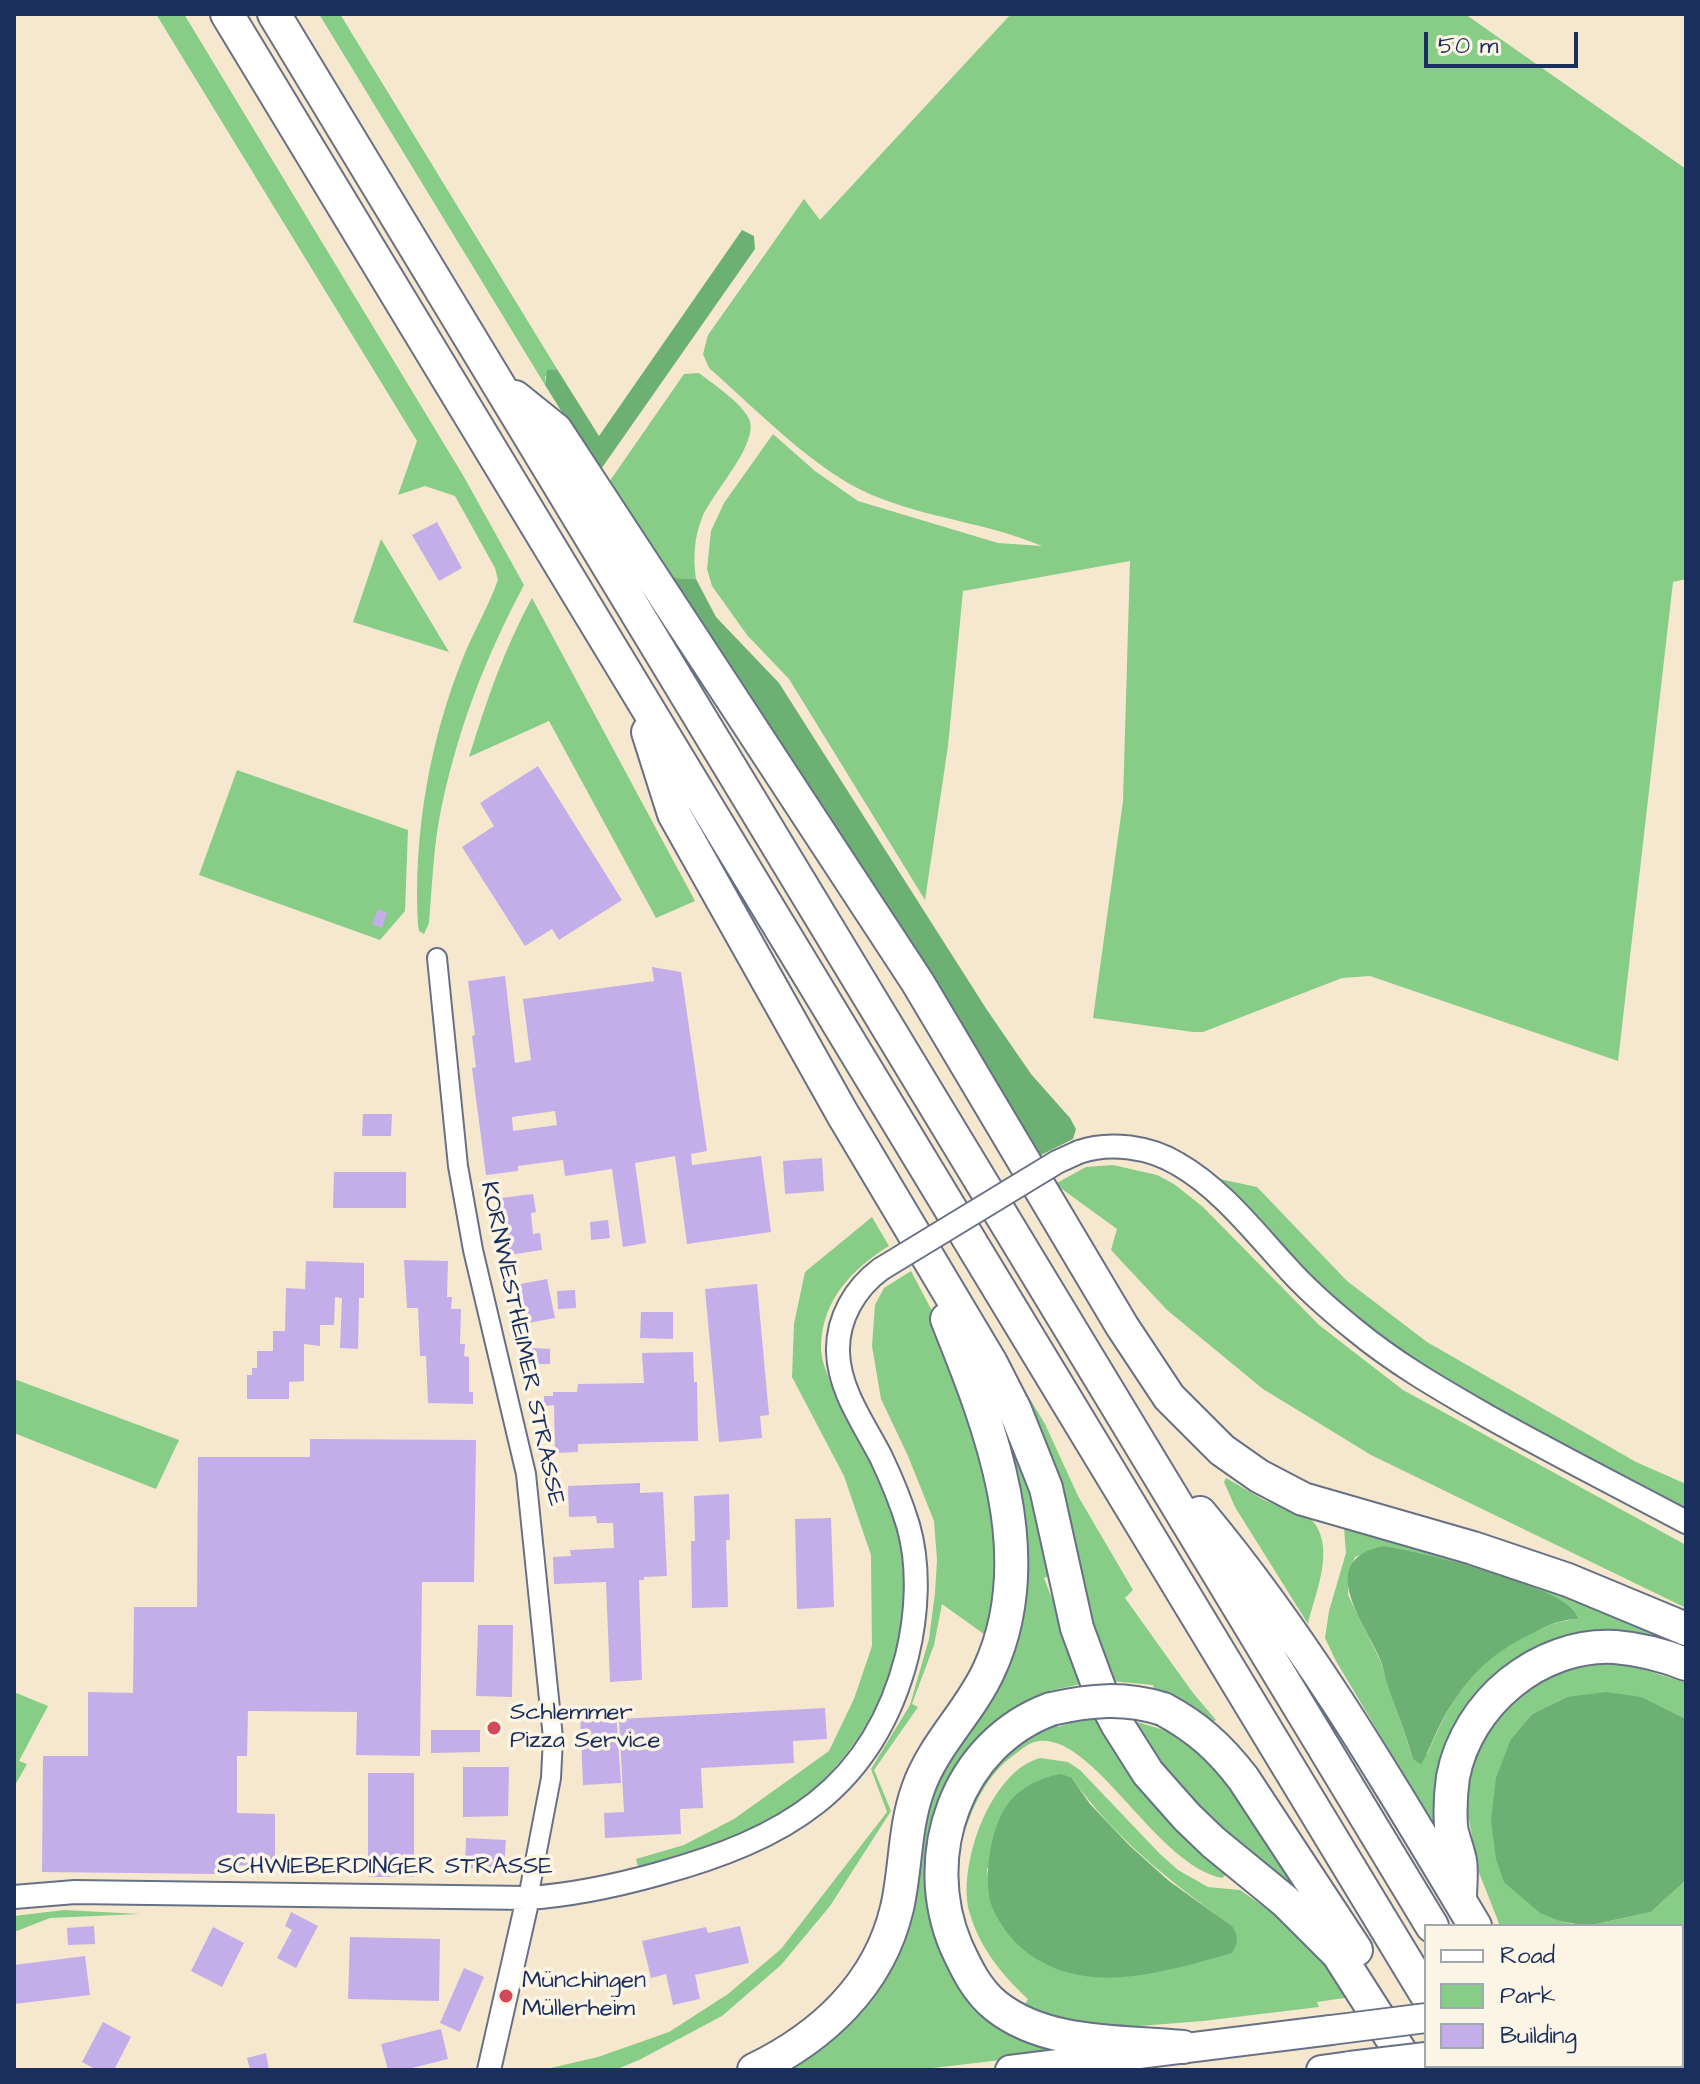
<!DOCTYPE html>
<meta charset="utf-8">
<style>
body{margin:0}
#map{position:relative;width:1700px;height:2084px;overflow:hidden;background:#f6e8cf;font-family:"Architects Daughter",sans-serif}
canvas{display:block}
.frame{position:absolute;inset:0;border:16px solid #1b2f5e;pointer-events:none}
.legend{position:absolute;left:1424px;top:1924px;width:260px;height:144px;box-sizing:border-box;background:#fcf5e5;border:2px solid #a2a6af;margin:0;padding:10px 14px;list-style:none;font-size:24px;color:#1b2f5e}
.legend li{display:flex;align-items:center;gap:16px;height:40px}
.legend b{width:40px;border:2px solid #a2a6af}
.scale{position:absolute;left:1424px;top:32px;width:154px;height:36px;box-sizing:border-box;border:4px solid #1b2f5e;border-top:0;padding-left:10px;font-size:24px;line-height:28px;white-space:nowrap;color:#1b2f5e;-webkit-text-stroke:6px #fcf5e5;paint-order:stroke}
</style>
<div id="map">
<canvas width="1700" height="2084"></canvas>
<div class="frame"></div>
<ul class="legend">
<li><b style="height:10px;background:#fff"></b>Road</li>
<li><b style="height:22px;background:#87cc87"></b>Park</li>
<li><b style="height:22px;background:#c3aee9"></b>Building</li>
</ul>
<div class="scale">50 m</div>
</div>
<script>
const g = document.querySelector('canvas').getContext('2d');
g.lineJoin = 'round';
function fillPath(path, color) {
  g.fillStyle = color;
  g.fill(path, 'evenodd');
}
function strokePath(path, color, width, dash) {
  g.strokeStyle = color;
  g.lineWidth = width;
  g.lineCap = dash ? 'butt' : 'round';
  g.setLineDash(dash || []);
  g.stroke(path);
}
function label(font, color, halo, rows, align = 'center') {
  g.font = font + ' "Architects Daughter",sans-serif';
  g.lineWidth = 7;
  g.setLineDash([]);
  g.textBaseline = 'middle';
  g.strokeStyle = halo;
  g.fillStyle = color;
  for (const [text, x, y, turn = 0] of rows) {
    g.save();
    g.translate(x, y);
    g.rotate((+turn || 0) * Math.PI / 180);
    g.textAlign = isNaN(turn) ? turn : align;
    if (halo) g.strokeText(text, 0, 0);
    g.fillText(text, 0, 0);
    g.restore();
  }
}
fillPath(new Path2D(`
 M156,14H184L464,477L524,585C484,660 455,736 439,820C433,854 432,889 429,923L424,934L419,931L418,925C413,834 430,737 465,653C475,629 489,605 498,580L495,568L455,496L425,486L398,495L417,441Z
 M319,14H340L557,369H552L545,377V385Z
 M1011,14H1465L1686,169V579L1673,582L1618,1061L1370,976L1342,978L1203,1032H1193L1093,1018L1123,801L1130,561L963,591L948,746L925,900L789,679L747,635L712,586L707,569L711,531L724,503L773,434L815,471L858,501L998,543L1042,546C988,523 926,518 872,495C815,471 757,410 709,368L703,354L708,335L804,199L820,220Z
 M699,373C713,384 742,403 749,419C760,443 712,493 702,518C694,538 693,558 696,579L675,578L671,592L607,485L684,374Z
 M381,539L449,652L353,622Z
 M532,598L695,901L656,918L549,721L469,757C486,702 504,649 532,598Z
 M237,770L408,830L405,911L380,940L199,875Z
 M1113,1165L1157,1175L1174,1184L1203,1207L1319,1325L1403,1390L1686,1545V1608L1371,1455L1263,1389L1167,1310L1111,1250L1117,1229L1055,1184L1086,1167Z
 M1215,1178L1257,1187L1347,1281L1427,1342L1636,1462L1686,1484V1511L1430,1372L1365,1327L1307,1275L1260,1221Z
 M872,1217L889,1246C853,1268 822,1300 821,1346C820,1380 869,1448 883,1483C933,1609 889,1746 775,1818C734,1843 685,1856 639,1870L636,1859L684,1845L734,1819L829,1751L854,1699L872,1646L871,1555L844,1476L792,1377L794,1324L805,1272Z
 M911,1271L942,1330L958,1374L996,1523L997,1584L988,1637L942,1604L934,1645L912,1704L918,1707L874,1770L891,1811L830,1906L781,1965L722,2016L639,2060L615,2070H542L598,2057L669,2032L728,1994L781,1949L887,1812L871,1769L910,1705L929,1639L935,1593L937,1560L934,1521L908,1456L881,1399L872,1346L875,1305L884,1288Z
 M1012,1369L1045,1424L1078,1496L1133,1590L1125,1598L1193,1693L1216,1720L1212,1722L1174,1698L1156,1694L1153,1685L1111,1681L1008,1371Z
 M14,1379L179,1440L156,1489L14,1433Z
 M984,1383L1020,1446L1053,1574L1044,1578L1085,1683L1045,1692L1046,1697L979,1742L938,1936L1069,2052L916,2070H781L807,2055L913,1879L933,1787L988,1700L1007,1656Z
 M1226,1478L1264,1500L1311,1519C1337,1547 1315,1593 1308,1624L1235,1507L1224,1482Z
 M1352,1526L1474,1561L1583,1600L1686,1647V1652L1551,1642L1526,1653L1496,1673L1497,1676L1437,1824L1434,1826L1336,1661L1325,1638L1329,1611L1346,1553L1344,1528ZM1384,1546L1535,1586L1578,1619C1561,1620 1547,1626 1531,1633C1476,1660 1451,1697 1428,1753L1413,1759L1380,1660L1348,1595L1349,1573L1355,1557Z
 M1598,1661L1636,1664V1667L1686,1683V1719L1639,1697H1567L1532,1714L1511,1739L1560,1921L1582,1926H1500L1478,1870L1469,1820H1465L1466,1791L1471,1766L1479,1744L1502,1708L1551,1673Z
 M14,1692L48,1706L19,1761L27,1764L14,1787Z
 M1099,1718L1227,1874L1222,1878C1156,1865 1095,1735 1039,1741C1031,1742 1024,1747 1018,1752C982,1776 969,1816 957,1856L955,1855L973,1794L1016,1742L1056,1723L1058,1727L1075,1721Z
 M1127,1719L1174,1733L1215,1762L1319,1913L1183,1797Z
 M1040,1758L1068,1762L1080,1770L1160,1854L1178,1870L1208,1887L1240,1890L1270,1911L1302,1937L1358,1996L1317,2002L1319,2007L1203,2021L1087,2030L1021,2011L1028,1999C1002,1975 980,1948 970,1914C956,1868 990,1771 1040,1758ZM1072,1778C1115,1839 1172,1883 1232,1926L992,1906L987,1869Z
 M1686,1880V1955H1682V1926H1586L1651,1912Z
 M64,1910L140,1914L50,1918L14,1932V1916Z
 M1682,2050H1686V2067L1677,2070H1585L1583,2067L1682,2066Z`), '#87cc87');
fillPath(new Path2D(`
 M742,230L754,236L755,249L599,472L545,385L547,370L557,369L599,436Z
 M675,578L696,579L716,617L779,683L987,1010L1031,1074L1070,1118L1076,1129L1073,1139L1037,1157L671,592Z
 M1384,1546C1418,1552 1573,1586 1578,1619C1561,1619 1546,1626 1531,1634C1488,1654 1462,1683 1440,1725C1433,1738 1429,1752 1421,1764L1413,1759C1406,1735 1397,1712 1389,1689C1385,1679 1384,1669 1380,1659C1364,1621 1314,1560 1384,1546Z
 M1606,1692L1641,1697L1686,1719V1880L1651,1912L1586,1926L1560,1921L1540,1913L1504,1882L1496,1859L1491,1820L1496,1778L1511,1739L1532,1714L1567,1697Z
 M1061,1774L1072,1778L1090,1804L1130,1846L1169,1881L1232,1926C1238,1936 1239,1942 1232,1953C1185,1966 1119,1987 1070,1973C1035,1964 1008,1942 993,1909C982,1884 990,1831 1005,1808C1017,1789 1039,1778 1061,1774Z`), '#6db074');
fillPath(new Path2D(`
 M437,522L462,568L439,581L412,535Z
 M538,766L622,900L559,940L552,929L525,946L462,847L494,826L480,803Z
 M378,909L387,913L382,928L372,924Z
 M652,967L681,972L707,1151L691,1154L692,1165L761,1156L771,1232L687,1244L675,1156L635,1163L646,1243L623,1247L612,1169L565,1176L563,1160L518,1166V1171L486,1175L472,1068L476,1067L472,1036L475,1035L468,981L505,976L515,1063L531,1060L523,999L654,981ZM555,1111L557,1125L513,1131L512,1117Z
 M363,1114H392L391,1136H362Z
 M822,1158L824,1191L785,1194L783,1161Z
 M334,1172H406V1208H333Z
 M533,1194L536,1212L531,1213L533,1234L540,1233L542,1250L508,1255L501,1198Z
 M608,1220L610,1238L591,1240L590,1222Z
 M404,1260L448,1261L447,1297H452L451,1309H461L460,1344H465L464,1356L469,1357V1392H473V1404L428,1403L426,1356H420L418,1308H407Z
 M306,1261L364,1263V1298H359L358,1349L340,1348L342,1298L335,1297L334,1325H320V1346L304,1344V1381L289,1382V1399H247V1375H252V1368H257V1351H273V1331H285L286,1288L305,1289Z
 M547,1279L555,1318L523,1324L515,1285Z
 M757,1284L769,1415L760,1416L762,1438L719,1442L705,1289Z
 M575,1290L576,1308L558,1309L557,1291Z
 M641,1312H673V1339L640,1338Z
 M532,1348L550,1349V1364H532Z
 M693,1352L694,1382H697L698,1441L578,1444V1452L555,1453L554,1405L544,1406V1396H553V1392H577L578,1384L644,1383L642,1353Z
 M310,1439L476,1440L474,1582H422L420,1756L356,1755L357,1712L248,1711L247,1756H237V1813L275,1814V1866L217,1865V1874L42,1872L43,1756H88V1692L133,1693L134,1607H197L198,1457H310Z
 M640,1483V1493L663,1492L667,1576L644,1577V1580H639L642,1680L610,1682L606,1582L554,1584L553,1557L571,1556L570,1550L614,1548L613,1523H597L596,1516L569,1517L568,1486Z
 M729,1494L730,1540H726L728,1607L692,1608L691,1541H695L694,1496Z
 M831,1518L834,1607L797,1609L795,1519Z
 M478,1625H513L512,1697L476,1696Z
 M825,1708L827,1739L793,1741L794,1763L701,1768L703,1808L680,1809L681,1834L605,1838L604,1813L624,1812L619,1719Z
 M616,1711L621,1783L583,1785L580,1713Z
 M431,1730H480V1752L431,1753Z
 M463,1767H509L508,1816L463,1817Z
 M368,1773H414V1877H368Z
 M466,1838L506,1840L504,1869L465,1868Z
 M291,1912L318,1926L296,1968L277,1958L292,1930L285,1926Z
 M94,1926L95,1944L68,1945L67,1928Z
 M740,1926L749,1963L695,1975L700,1999L673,2005L666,1974L651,1978L642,1941L706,1927L708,1933Z
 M213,1927L244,1943L222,1987L191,1971Z
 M350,1937L440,1939L439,2001L348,1999Z
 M85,1956L90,1995L14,2004V1965Z
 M464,1968L484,1977L460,2032L440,2023Z
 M103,2022L131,2037L114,2070H97L82,2062Z
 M441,2029L448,2059L404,2070H388L381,2044Z
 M266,2053L269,2070L250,2069L247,2058Z`), '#c3aee9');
const minor = new Path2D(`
 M437,958L458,1166L473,1250L526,1474L553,1738L551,1778L528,1898`);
const tertiary = new Path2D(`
 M1079,1152C1110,1141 1150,1147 1178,1164C1220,1188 1252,1229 1284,1264C1305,1288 1330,1310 1355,1330C1396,1364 1442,1390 1487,1416C1553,1453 1620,1487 1686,1522
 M14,1897L75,1892L528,1898C573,1895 615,1886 658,1874C783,1840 873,1790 907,1656C917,1615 920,1566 908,1525C901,1502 891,1478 881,1457C864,1424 839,1390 838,1352C837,1319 855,1288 881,1269
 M489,2070L528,1898`);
const trunk = new Path2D(`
 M1682,2023L1686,2022
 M1010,2070L1331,2030
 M1321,2070L1350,2066`);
const motorway = new Path2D(`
 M227,14L1426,1994
 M274,14L1432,1926
 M515,397L556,430L918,983L1122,1326L1169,1397L1222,1450L1259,1476L1303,1499L1473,1548L1568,1580L1686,1629
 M648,732L674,814L842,1113L991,1363L1015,1410L1046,1488L1077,1628L1101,1693L1117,1724L1148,1773L1187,1817L1213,1842L1285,1901L1338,1954L1412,2070
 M1200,1513C1306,1640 1390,1784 1475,1926
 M1051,1709C956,1744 918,1856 956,1946C966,1968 977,1991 996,2006C1046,2046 1122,2041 1183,2047
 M1163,1709C1197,1727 1220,1748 1243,1778L1356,1950
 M1460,1898C1460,1886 1462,1873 1460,1861C1458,1849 1452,1837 1451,1826C1450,1811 1451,1791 1453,1777C1467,1703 1539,1643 1615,1647C1640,1649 1663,1655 1686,1664
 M1682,1978L1686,1977
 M1469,2066L1472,2070
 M1517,2066L1520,2070
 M1559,2066L1561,2070
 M754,2070C822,2037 879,1985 897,1908C906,1869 904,1828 918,1789C933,1745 970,1712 989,1670C1042,1556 990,1426 947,1319`);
strokePath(minor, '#687086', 22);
strokePath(tertiary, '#687086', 26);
strokePath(trunk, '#687086', 32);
strokePath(motorway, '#687086', 36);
strokePath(minor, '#fff', 18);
strokePath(tertiary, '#fff', 22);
strokePath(trunk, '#fff', 28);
strokePath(motorway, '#fff', 32);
const tertiaryBridge = new Path2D(`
 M881,1269L1057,1162L1079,1152`);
const trunkBridge = new Path2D(`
 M1331,2030L1426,2018
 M1350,2066L1426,2057`);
const motorwayBridge = new Path2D(`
 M1051,1709C1091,1700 1124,1697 1163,1709
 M1416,2070L1426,2064`);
strokePath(tertiaryBridge, '#687086', 26, []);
strokePath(trunkBridge, '#687086', 32, []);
strokePath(motorwayBridge, '#687086', 36, []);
strokePath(tertiaryBridge, '#fff', 22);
strokePath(trunkBridge, '#fff', 28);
strokePath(motorwayBridge, '#fff', 32);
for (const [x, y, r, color] of [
 [494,1728,8,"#d1495b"],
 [506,1996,8,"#d1495b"]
]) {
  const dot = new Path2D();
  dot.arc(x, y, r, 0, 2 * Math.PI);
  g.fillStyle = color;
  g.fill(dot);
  strokePath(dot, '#fcf5e5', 3);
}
label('24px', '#1b2f5e', '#fcf5e5', [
 ["KORNWESTHEIMER STRASSE",521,1344,78],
 ["SCHWIEBERDINGER STRASSE",385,1868]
]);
label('24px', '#1b2f5e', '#fcf5e5', [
 ["Schlemmer",510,1714],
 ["Pizza Service",510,1742],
 ["Münchingen",522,1982],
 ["Müllerheim",522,2010]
], 'left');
</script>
